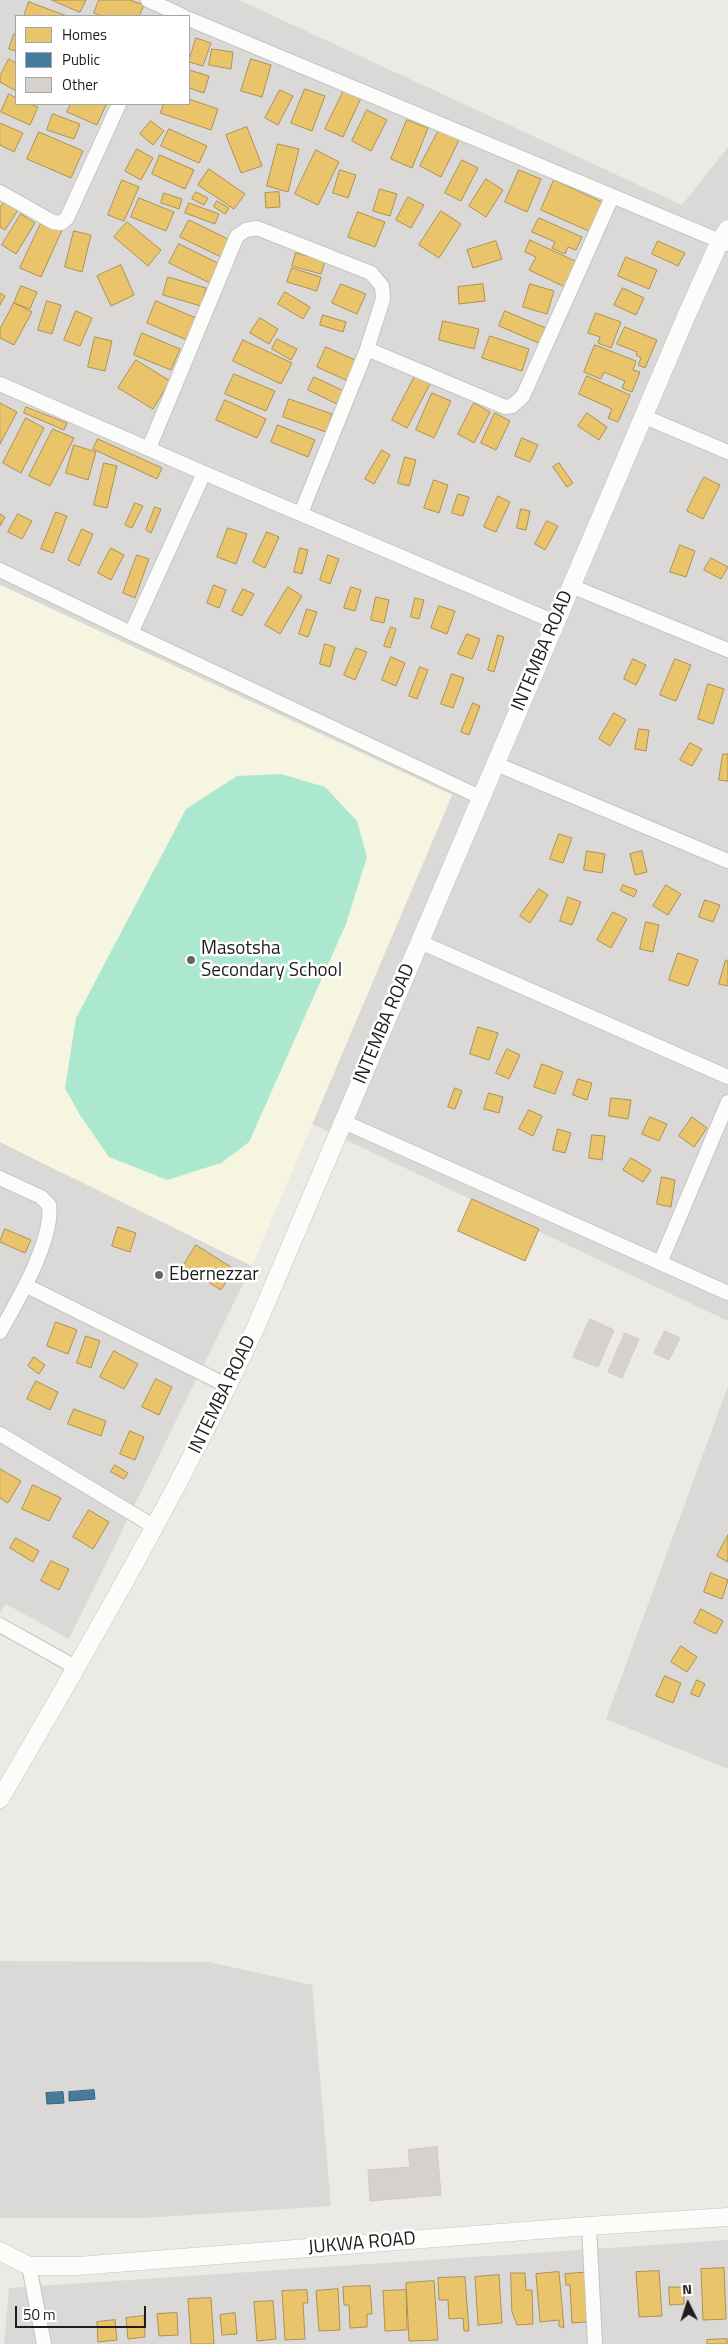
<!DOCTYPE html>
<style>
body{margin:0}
#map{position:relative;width:728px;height:2344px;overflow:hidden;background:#eceae5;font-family:"Titillium Web",sans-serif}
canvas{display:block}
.legend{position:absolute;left:15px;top:15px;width:175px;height:90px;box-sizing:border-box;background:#fff;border:1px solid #a5a5a5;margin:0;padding:6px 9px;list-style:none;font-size:15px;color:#1d1d1d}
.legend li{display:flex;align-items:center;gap:10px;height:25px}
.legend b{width:25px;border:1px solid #a5a5a5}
.north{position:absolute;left:663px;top:2279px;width:50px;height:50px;-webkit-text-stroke:4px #fff;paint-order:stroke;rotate:356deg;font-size:14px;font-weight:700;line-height:20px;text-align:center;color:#1d1d1d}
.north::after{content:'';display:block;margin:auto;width:18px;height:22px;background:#1d1d1d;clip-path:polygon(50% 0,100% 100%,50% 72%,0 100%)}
.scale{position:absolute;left:15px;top:2306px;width:131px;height:22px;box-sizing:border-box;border:2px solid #1d1d1d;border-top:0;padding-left:6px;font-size:15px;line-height:18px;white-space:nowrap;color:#1d1d1d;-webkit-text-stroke:4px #fff;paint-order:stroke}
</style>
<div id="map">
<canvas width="728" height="2344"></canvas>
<ul class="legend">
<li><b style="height:14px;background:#e9c46a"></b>Homes</li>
<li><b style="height:14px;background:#457b9d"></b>Public</li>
<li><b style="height:14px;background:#d5d2ce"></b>Other</li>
</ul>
<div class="north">N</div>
<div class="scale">50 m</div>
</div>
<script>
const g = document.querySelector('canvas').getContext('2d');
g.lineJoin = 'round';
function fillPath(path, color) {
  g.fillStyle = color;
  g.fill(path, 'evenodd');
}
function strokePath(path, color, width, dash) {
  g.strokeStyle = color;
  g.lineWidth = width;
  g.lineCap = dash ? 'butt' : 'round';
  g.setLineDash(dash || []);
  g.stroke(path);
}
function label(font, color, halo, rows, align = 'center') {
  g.font = font + ' "Titillium Web",sans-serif';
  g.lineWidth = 5;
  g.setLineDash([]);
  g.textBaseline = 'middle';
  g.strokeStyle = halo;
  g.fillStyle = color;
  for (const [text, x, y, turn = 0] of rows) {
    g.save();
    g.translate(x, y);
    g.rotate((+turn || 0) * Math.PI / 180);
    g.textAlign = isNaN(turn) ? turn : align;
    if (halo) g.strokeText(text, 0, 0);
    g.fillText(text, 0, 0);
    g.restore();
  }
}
fillPath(new Path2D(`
 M0,0H239L682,205L728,147V1321L312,1124L452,795L0,585ZM16,16H189V104H16Z
 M0,1142L252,1266L69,1639L6,1604L0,1613Z
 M728,1386V1769L606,1719Z
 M728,2240V2344H4L9,2288Z`), '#dbd9d7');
fillPath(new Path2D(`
 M0,585L452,795L252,1266L0,1142Z`), '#f6f6e0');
fillPath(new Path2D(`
 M0,1961L209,1962L312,1985L331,2206L143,2218H0Z`), '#dad9d7');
fillPath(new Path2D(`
 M281,774L325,787L357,821L367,857L346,924L249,1142L221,1163L167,1180L109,1157L80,1115L65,1088L76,1018L186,809L237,776Z`), '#ace8d0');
const homes = new Path2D(`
 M52,0H86L80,12Z
 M99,0H130L144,5L139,16H102L94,13Z
 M29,2L67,16H24Z
 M14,34H16V51L9,49Z
 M196,38L211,43L203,66L189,62Z
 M212,49L233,52L231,69L209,65Z
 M9,59L16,63V91L0,82V76Z
 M251,59L271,65L262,97L241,91Z
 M189,70L209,76L204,93L189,88Z
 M305,89L325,96L312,131L291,123Z
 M280,90L293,96L278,125L265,118Z
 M344,90L361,98L343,137L325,129Z
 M9,94L16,98V104H30L38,107L30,125L1,112Z
 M189,99L218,109L211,130L160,113L164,104H189Z
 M71,104H103L106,105L97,125L67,112Z
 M367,110L387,120L371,151L352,141Z
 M53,114L80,124L74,139L47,130Z
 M407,120L428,128L412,168L391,159Z
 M151,121L164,131L153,145L140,134Z
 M0,123L23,133L14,152L0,145Z
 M247,127L262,166L241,173L226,135Z
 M440,128L460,138L441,177L420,166Z
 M169,129L207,146L199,163L161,146Z
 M39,132L83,151L71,178L27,159Z
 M278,144L299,149L288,192L267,186Z
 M137,149L153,158L141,180L125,171Z
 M316,150L339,162L318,205L295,194Z
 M160,155L194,170L185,189L152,174Z
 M462,160L478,168L461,201L445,193Z
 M209,169L245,194L234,209L198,185Z
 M340,170L356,175L348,198L333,193Z
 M519,170L541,179L527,212L505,202Z
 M486,179L503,190L486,217L469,206Z
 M122,180L139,187L124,221L108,215Z
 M554,180L602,202L589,231L541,210Z
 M380,189L397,194L390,216L373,211Z
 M196,192L208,198L204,205L192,199Z
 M279,192L280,207L266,208L265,193Z
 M164,193L182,199L179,209L161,203Z
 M408,197L424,205L411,228L396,220Z
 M139,198L174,212L166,231L131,217Z
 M6,199L20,207L5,230L0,227V208Z
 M217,201L229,208L225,214L214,207Z
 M189,203L219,214L215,224L185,213Z
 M441,211L461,224L439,258L419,245Z
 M358,212L385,222L375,247L348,237Z
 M21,214L35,223L16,254L2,245Z
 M539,218L582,237L576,250L568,247L565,254L552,248L555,242L532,232Z
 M43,219L63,228L41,277L20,268Z
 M189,220L232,241L223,258L180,237Z
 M127,222L161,250L148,266L114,237Z
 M74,231L91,235L82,272L65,267Z
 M530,240L577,262L565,287L529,270L536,257L525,252Z
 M496,241L502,259L473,268L467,250Z
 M658,241L685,253L678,266L652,254Z
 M179,244L224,266L214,285L169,263Z
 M296,253L325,261L321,274L292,266Z
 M626,257L657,270L649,289L618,276Z
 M121,265L134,295L111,306L97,276Z
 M292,268L321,277L317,291L287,282Z
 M168,277L206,288L201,306L163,295Z
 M341,284L366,294L357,314L332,303Z
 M483,284L485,301L459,304L458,287Z
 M530,284L554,291L547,314L523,307Z
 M21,286L37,292L30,309L14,303Z
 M623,288L644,298L636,315L614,305Z
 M285,292L310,307L303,319L278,304Z
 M0,293L5,296L0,305Z
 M47,301L61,305L52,334L38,330Z
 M156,301L196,318L187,340L147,323Z
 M14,303L32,312L14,345L0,338V329Z
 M76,311L92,318L80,346L64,340Z
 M505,311L548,329L541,344L499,326Z
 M596,313L621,322L611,348L598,343L600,337L588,333Z
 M323,315L346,322L343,332L320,325Z
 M260,318L278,329L269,344L250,333Z
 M443,321L479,329L474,349L439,340Z
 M625,327L657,340L645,368L638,365L641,358L636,355L637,352L617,344Z
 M142,333L180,349L171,370L134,355Z
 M490,336L529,349L522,371L482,358Z
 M95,337L112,341L105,371L88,367Z
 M277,339L297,349L291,360L272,349Z
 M243,340L292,363L281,384L233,361Z
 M595,345L636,361L633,370L640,372L632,392L622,388L625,381L604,372L601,379L584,372Z
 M326,347L357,361L348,381L317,367Z
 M136,360L170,381L153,409L118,388Z
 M234,374L275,391L266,411L225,394Z
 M415,376L430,384L407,428L392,420Z
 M587,376L630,395L618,422L608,418L612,409L579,394Z
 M314,377L346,392L339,405L308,390Z
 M432,393L451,401L434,438L416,430Z
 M289,399L332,414L326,432L283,417Z
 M225,400L266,419L257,438L216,420Z
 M0,403L17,412L0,444Z
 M474,403L490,412L474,443L458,434Z
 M26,407L67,423L64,430L24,413Z
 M495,413L510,421L496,450L481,443Z
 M587,413L607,427L599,440L578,426Z
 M26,418L44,428L21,473L3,463Z
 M278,425L315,440L308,457L271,442Z
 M53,429L74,438L50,486L29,476Z
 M522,438L538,445L530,462L515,456Z
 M98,439L162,468L157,479L93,449Z
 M74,445L96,452L88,480L66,473Z
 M382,450L390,455L374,484L365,479Z
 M405,457L416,460L409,486L398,483Z
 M104,463L117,466L107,508L94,505Z
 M559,463L573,483L567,487L553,467Z
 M704,477L720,485L703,519L687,511Z
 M434,480L448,485L439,513L424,508Z
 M458,494L469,497L463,516L452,513Z
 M498,496L510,502L496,532L484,527Z
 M135,503L143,506L132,528L125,525Z
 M155,507L161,509L151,533L146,530Z
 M521,509L530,511L526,530L517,528Z
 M56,512L67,516L53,553L41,549Z
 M0,514L5,517L0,526Z
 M18,514L32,521L22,539L8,532Z
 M547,521L558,526L545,550L535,544Z
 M228,528L247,534L236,564L217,557Z
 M82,529L93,534L79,566L68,560Z
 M267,532L279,537L265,568L253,562Z
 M680,545L695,551L686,577L670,572Z
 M111,548L124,555L111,580L98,573Z
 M300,548L308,550L302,574L294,572Z
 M137,555L149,559L135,598L123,593Z
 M328,555L339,559L330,584L320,580Z
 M711,558L728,567L721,579L704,570Z
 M214,585L226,590L219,608L207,603Z
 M288,587L302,596L280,634L265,625Z
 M351,587L361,590L355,611L344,608Z
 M243,589L254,594L242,616L232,611Z
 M376,597L389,600L384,623L371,620Z
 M415,598L424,600L419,619L411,617Z
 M439,606L455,611L447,634L431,628Z
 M307,609L317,612L308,637L299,634Z
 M391,627L396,629L390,648L384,646Z
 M467,634L480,639L472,659L458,654Z
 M498,635L504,637L494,672L488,670Z
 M325,644L335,647L330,667L320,664Z
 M356,648L367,652L355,680L344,675Z
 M391,657L405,663L396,686L382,680Z
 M633,659L646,665L636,685L624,679Z
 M675,659L691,665L676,701L660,695Z
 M420,667L428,670L417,699L409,696Z
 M452,674L464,678L453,708L441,704Z
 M708,684L724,689L713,724L698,719Z
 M473,703L480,706L469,735L461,732Z
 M614,713L626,720L610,746L599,739Z
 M639,729L649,730L646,751L635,749Z
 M690,743L702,749L692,766L680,760Z
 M723,754H728V781L719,780Z
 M559,834L572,838L563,863L550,859Z
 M587,851L605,854L602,873L584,870Z
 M642,851L647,872L635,875L630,854Z
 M623,885L637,890L634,897L621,891Z
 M666,885L681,894L668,915L653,906Z
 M539,889L548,895L530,923L520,916Z
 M568,897L581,902L572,925L560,921Z
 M705,900L720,905L713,922L699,917Z
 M613,912L627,919L611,948L597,940Z
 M646,922L659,925L653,952L640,949Z
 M678,953L698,960L688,986L669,980Z
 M726,960L728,961V986L719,984Z
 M478,1027L498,1033L489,1060L470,1054Z
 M507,1049L520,1055L509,1079L496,1073Z
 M542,1064L563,1072L555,1094L534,1087Z
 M578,1079L592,1083L587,1100L573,1095Z
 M455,1088L462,1091L455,1109L448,1107Z
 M489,1093L503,1097L499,1113L484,1109Z
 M611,1098L631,1100L628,1119L609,1116Z
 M529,1110L542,1116L533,1136L519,1129Z
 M650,1117L667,1124L659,1141L642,1134Z
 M692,1117L707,1128L694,1147L679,1136Z
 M558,1129L571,1133L565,1153L553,1150Z
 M592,1135L605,1136L602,1160L589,1158Z
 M631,1158L651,1170L643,1182L623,1170Z
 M662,1177L675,1180L671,1207L657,1204Z
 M472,1199L539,1229L525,1261L458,1231Z
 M118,1227L136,1233L130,1252L112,1246Z
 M5,1229L31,1240L25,1253L0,1242Z
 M196,1245L234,1269L221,1290L183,1266Z
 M56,1322L77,1330L68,1354L47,1346Z
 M86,1336L100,1341L91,1368L77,1363Z
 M114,1351L138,1364L124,1389L100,1377Z
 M34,1357L45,1365L39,1374L28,1366Z
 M156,1379L172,1387L159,1415L142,1407Z
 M36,1381L58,1392L50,1410L27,1399Z
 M74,1409L106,1421L101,1436L68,1424Z
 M130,1431L144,1437L135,1460L120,1454Z
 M115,1465L128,1473L124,1479L111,1472Z
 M0,1469L21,1481L8,1503L0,1498Z
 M33,1485L61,1498L49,1521L22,1509Z
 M89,1510L109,1522L93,1549L73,1537Z
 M728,1535V1562L717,1556Z
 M16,1538L39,1551L33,1562L10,1548Z
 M51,1561L69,1569L59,1590L41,1581Z
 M711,1573L728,1580L722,1599L704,1592Z
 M701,1609L723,1621L716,1634L694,1623Z
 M681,1646L697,1657L687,1672L671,1662Z
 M665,1676L681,1683L673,1703L656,1696Z
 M697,1680L705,1684L699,1697L691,1694Z
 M724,2268L726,2319L703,2320L701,2269Z
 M659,2271L662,2316L639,2317L636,2272Z
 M559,2272L564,2328L559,2326V2320L540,2322L536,2274Z
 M594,2272L597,2321L572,2323L570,2285H566L565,2274Z
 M511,2273H525L526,2290H532L533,2324L517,2325L512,2312Z
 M499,2275L502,2323L478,2325L475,2277Z
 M465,2277L469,2331H464L463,2318L449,2319L448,2300H439L438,2278Z
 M434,2281L438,2340L409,2341L406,2283Z
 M370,2286L372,2314H367V2327L350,2328L349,2305H344L343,2287Z
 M669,2287H684V2304L670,2305Z
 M338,2289L340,2330L319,2331L316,2291Z
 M307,2290L308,2303H303L305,2339L285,2340L282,2291Z
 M406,2290L407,2330L385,2331L383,2291Z
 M211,2298L214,2344H191L188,2299Z
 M273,2301L276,2339L257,2341L254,2302Z
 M177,2313L178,2335L159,2336L157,2314Z
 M235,2313L237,2334L222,2335L220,2315Z
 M144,2316L145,2337L128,2339L126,2318Z
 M115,2320L117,2340L98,2342L97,2322Z
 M727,2339V2344H707V2340Z`);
fillPath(homes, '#e9c46a');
strokePath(homes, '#ac9253', 1);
const public = new Path2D(`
 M94,2090L95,2099L69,2101V2092Z
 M63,2092L64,2103L47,2104L46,2093Z`);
fillPath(public, '#457b9d');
strokePath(public, '#395f77', 1);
const building = new Path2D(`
 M590,1319L614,1330L598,1367L573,1357Z
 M665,1331L680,1338L669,1360L654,1353Z
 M625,1333L639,1339L622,1378L608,1372Z
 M437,2147L441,2195L370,2201L368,2170L410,2167L408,2150Z`);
fillPath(building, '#d5d2ce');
strokePath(building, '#cfcbc6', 1);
const minor = new Path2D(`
 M148,0L183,16
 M189,19L727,244
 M0,192L53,222L61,223L67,218L119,104
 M367,349L505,407L512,406L523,396L612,197
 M0,384L204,473L555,622
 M645,417L728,452
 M149,448L237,236L246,230L257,228L371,273L382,286L383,299L367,349L301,513
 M204,473L131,633L482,798
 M0,570L131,633
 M571,586L728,650
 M496,764L728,861
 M420,942L728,1077
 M344,1122L728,1293
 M0,1178L41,1197L49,1205C54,1239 17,1302 0,1332
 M660,1263L728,1102
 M27,1286L228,1386
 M0,1434L155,1527
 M0,1625L77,1668
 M589,2226L595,2344
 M29,2266L44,2344`);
const tertiary = new Path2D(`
 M0,1799C90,1645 179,1490 255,1329L688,312L720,241L728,229
 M0,2251L29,2266H78L589,2226L728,2217`);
strokePath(minor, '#c4c4c1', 16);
strokePath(tertiary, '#c4c4c1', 19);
strokePath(minor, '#fcfcfb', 14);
strokePath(tertiary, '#fcfcfb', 18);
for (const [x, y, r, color] of [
 [191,960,5,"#656563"],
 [159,1275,5,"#656563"]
]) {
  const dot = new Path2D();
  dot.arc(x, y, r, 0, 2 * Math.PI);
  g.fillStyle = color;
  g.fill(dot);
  strokePath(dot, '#fff', 2);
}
label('19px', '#1d1d1d', '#fff', [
 ["INTEMBA ROAD",543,651,-67],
 ["INTEMBA ROAD",385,1024,-67],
 ["INTEMBA ROAD",223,1395,-64],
 ["JUKWA ROAD",362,2244,-5]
]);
label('19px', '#1d1d1d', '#fff', [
 ["Masotsha",201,949],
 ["Secondary School",201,971],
 ["Ebernezzar",169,1275]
], 'left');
</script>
